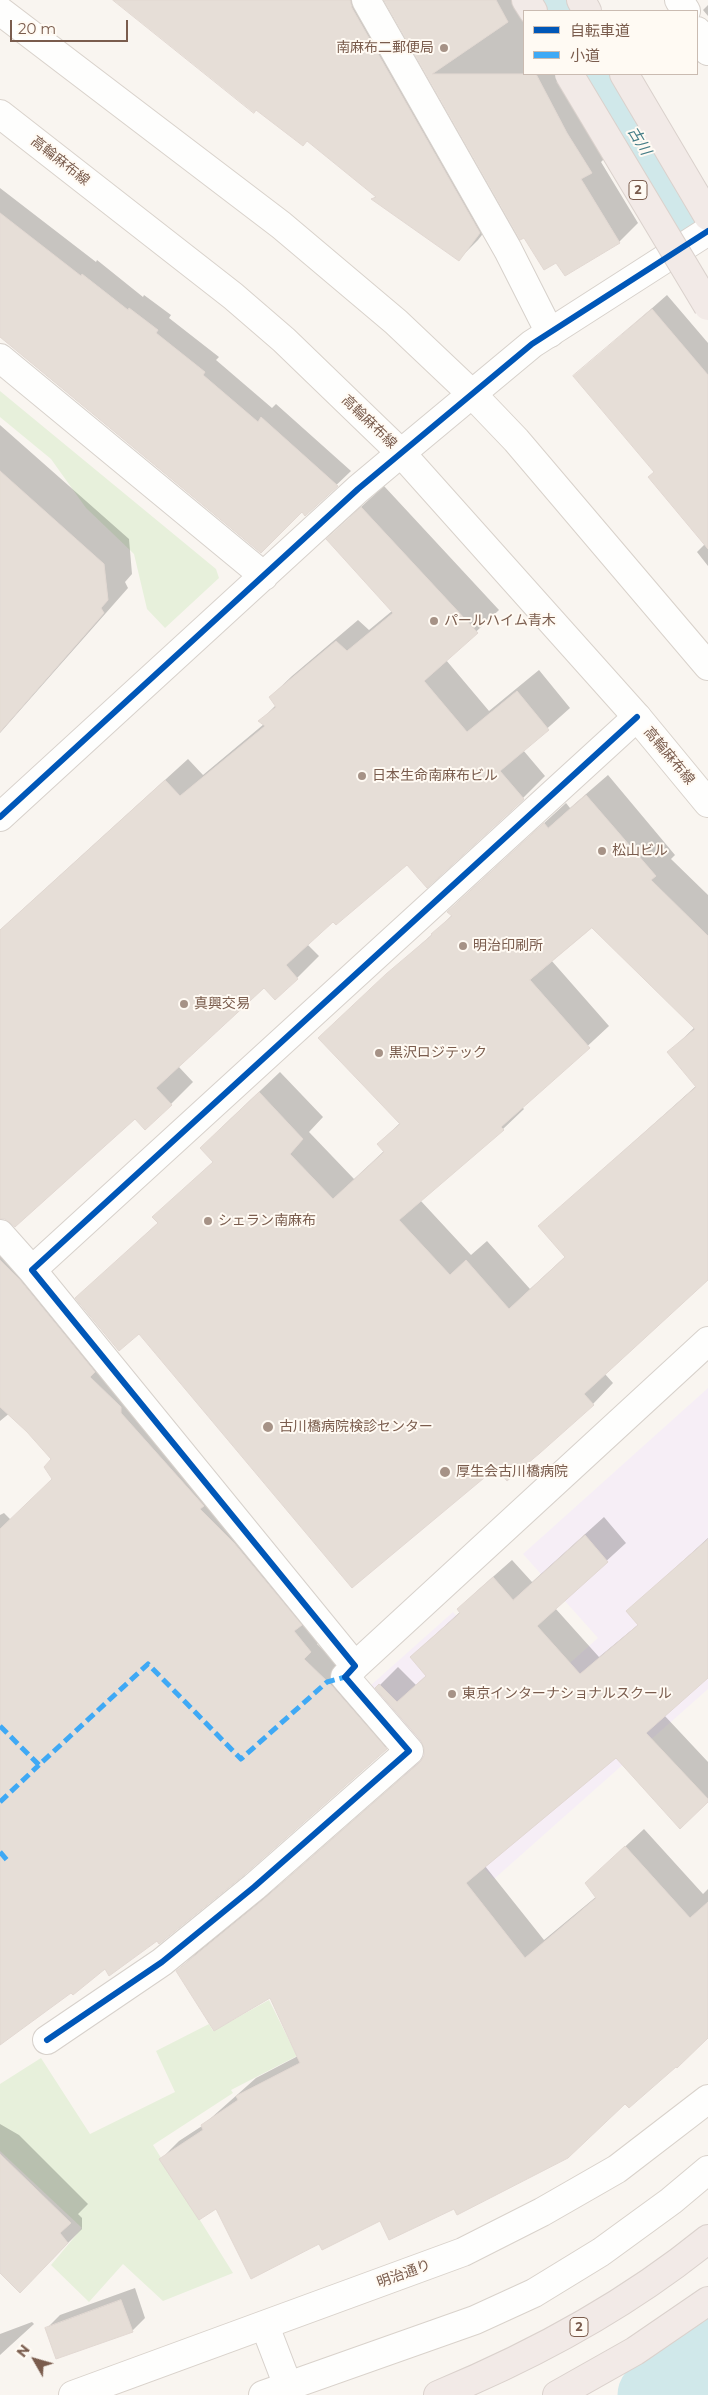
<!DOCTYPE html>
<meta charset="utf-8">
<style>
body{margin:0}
#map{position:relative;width:708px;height:2395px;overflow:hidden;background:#f9f5f0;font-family:Montserrat,"Noto Sans JP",sans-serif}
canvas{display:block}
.legend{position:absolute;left:523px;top:10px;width:175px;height:65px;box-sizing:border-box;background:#fffaf3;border:1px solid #cabbb1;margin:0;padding:6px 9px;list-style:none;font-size:15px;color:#7a5c4d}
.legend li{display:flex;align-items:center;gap:10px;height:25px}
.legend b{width:25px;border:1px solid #cabbb1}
.north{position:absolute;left:10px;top:2335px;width:50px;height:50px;-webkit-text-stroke:4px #fffaf3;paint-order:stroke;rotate:308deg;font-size:14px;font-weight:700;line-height:20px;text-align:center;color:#7a5c4d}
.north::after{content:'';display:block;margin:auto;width:18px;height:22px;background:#7a5c4d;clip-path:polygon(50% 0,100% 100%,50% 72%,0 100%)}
.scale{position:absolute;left:10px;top:20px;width:118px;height:22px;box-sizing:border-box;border:2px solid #7a5c4d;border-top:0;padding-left:6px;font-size:15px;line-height:18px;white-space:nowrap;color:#7a5c4d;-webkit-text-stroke:4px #fffaf3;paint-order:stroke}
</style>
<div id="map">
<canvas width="708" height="2395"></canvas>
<ul class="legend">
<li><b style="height:6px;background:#0057b8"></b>自転車道</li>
<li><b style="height:6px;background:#3fa9f5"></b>小道</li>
</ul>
<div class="north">N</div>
<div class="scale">20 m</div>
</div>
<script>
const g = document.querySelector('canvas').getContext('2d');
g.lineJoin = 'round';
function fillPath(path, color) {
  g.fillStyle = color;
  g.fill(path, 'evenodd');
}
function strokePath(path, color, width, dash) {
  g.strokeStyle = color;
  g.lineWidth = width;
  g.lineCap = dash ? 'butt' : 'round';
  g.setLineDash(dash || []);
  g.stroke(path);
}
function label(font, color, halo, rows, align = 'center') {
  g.font = font + ' Montserrat,"Noto Sans JP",sans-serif';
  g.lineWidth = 4;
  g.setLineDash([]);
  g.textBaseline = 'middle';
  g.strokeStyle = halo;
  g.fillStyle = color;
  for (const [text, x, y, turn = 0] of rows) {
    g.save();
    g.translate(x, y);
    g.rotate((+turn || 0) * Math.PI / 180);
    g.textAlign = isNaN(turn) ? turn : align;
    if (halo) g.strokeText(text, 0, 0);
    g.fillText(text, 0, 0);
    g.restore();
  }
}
fillPath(new Path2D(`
 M708,1388V1689L494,1879L398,1771L425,1748L370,1686L453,1612L530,1698L598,1638L523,1554Z`), '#f6eef6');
fillPath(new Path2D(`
 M0,391L216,569L219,578L165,628L147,609L134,554L86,508L51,459L0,417Z
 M269,2000L297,2056L231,2090L233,2093L153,2145L233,2273L163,2301L123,2264L89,2302L51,2265L82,2228L0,2151V2084L41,2058L90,2134L175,2092L156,2051L209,2024L213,2031Z`), '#e7f0db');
fillPath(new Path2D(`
 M179,0H378L499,213L478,240L459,259L373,199L376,196Z
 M385,0H526L524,74H565L610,153L601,162L638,223L619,242L557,261L544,269Z
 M708,5V16L703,10Z
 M0,188L96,262L97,260L143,297L144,295L171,315L169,318L219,357L216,360L272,408L276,404L351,471L306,514L0,336Z
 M667,295L708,343V566L697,552L705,544L655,471L575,376Z
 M0,425L129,539L132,574L125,582L128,588L0,733Z
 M384,486L499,610L446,660L489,711L539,670L570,708L523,750L545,776L523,798L407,863L333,920L307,944L319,956L297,978L264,987L178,1066L193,1082L171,1104L135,1118L0,1146V930L188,759L203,775L264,724L260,721L276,705L270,697L292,676L358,620L369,630L392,611L350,517Z
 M608,775L675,855L671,859L708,895V1279L605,1374L613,1383L593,1404L496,1466L77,1298L159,1222L154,1217L214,1161L222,1127L280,1072L323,1117L309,1132L354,1179L384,1151L378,1144L400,1123L340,1018L440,927L452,915L449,912L470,891L566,803L570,808ZM592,927L695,1027L669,1052L696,1086L540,1226L566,1256L530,1289L487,1241L471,1255L420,1200L503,1129L524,1109L522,1107L609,1026L551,960Z
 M0,1232L324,1637L317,1644L346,1672L400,1735L158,1939L105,1967L0,2040V1515L4,1513L11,1520L53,1479L52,1459L11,1412L0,1421Z
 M604,1517L626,1543L555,1608L599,1657L639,1624L628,1611L708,1538V1677L664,1715L708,1762V1801L616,1756L485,1866L544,1940L597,1896L586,1883L644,1829L703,1894L708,1889V2036L676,2065L625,2103L455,2208L380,2220L320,2242L216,2207L161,2159L179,2141L202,2126L256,2078L298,2056L270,1996L178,1971L196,1953L284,1881L424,1758L426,1748L422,1740L377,1688L398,1667L416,1685L427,1675L411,1657L461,1611L459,1609L477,1591L512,1560L532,1582Z
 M0,2124L19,2135L88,2204L78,2214L82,2218V2229L20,2291L0,2271Z
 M135,2288L145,2318L132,2331L47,2328L60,2315Z
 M32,2322L34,2324L0,2355V2334Z`), '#0003');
strokePath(new Path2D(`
 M554,0L560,11
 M598,74L679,208
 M653,2395L667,2388L708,2351`), '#d0e8ea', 71);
const building = new Path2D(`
 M113,0H350L352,8L480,233L459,261L371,199L376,197L307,141L303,146L256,110L254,113Z
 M384,0H496L508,22L432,74H536L567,133L592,173L581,179L620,243L565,276L556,263L544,270L524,238L520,240Z
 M0,213L81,276L82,274L128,310L129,308L158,330L156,333L205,372L203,375L258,422L261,417L338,486L305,516L302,512L261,553L0,337Z
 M652,309L708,375V549L648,477L654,472L573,376Z
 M0,471L104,564L108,600L101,608L104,613L0,732Z
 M361,507L478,633L424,681L467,732L517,691L549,730L500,771L524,799L427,888L407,865L336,925L333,922L286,965L298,979L275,1000L264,988L156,1088L172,1105L145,1130L135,1119L15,1227L5,1219H0V930L165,780L180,796L265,726L258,721L276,707L269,697L336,641L347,651L393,613L326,539Z
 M586,795L656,876L651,880L708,936V1280L584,1394L594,1405L540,1453L507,1481L496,1468L352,1588L139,1334L119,1351L75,1298L158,1223L152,1217L213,1162L200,1148L259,1092L303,1139L290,1154L333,1199L384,1152L377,1144L400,1124L318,1038L386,974L432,935L431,934L452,916L447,912L544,823L548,828ZM592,928L695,1029L667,1052L696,1087L538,1226L565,1257L509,1309L466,1260L450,1275L399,1220L504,1130L501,1127L590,1048L530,980Z
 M0,1260L20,1280L95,1372L90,1377L121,1407V1413L204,1506L200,1509L234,1543L302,1625L294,1631L311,1652L304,1659L332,1686L387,1749L244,1875L159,1944L157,1941L109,1976L105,1969L73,1995L71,1993L0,2045V1529L52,1479L44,1467L51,1459L27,1432L0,1407Z
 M585,1535L608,1562L537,1626L580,1674L638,1625L626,1611L708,1539V1678L646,1733L708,1799V1802L680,1829L616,1758L466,1883L525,1958L596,1898L585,1883L625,1846L690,1918L708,1902V2038L677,2068L676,2067L629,2108L625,2104L568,2158L457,2215L454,2209L389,2240L380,2221L322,2250L319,2244L251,2279L216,2209L199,2220L159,2159L203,2130L201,2125L238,2100L236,2096L300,2063L270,1998L214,2031L176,1971L264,1899L420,1762L424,1756V1748L421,1741L375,1688L379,1684L397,1702L426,1676L410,1657L460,1613L457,1609L493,1577L513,1600Z
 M0,2154L71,2223L60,2233L68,2243L20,2293L0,2273Z
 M121,2300L133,2332L56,2359L45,2328Z`);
fillPath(building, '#e6ded7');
strokePath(building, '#e2d8d2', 1);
const minor = new Path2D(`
 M366,0L508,250L550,333
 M679,0L686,11
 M697,31L708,51
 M0,358L264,576
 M0,817L358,489L401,453
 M0,1234L32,1270
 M355,1666L708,1341
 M47,2040L162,1962L254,1887L409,1751L345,1677L355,1666L32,1270L637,717
 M265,2326L288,2386L289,2395`);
const tertiary = new Path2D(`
 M401,453L532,344L708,231`);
const secondary = new Path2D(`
 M0,11L281,225L396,322L472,394L516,440L708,666
 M0,114L233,296L284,340L401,453L637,717L708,803
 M73,2395L463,2252L542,2212L617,2169L708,2099
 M263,2395L475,2320L534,2293L601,2252L671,2201L708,2170`);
const motorway = new Path2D(`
 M526,0L533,11
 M581,0L587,11
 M624,74L708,216
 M438,2395C535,2355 627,2305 708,2239
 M557,2395L635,2351L708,2301`);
strokePath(minor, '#d7d1cb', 30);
strokePath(tertiary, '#d7d1cb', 30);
strokePath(secondary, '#d9d2cb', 30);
strokePath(motorway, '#dad1cc', 30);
strokePath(minor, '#fefefd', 28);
strokePath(tertiary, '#fefefd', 28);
strokePath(secondary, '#fefefd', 28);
strokePath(motorway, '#f2eae7', 28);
const motorwayBridge = new Path2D(`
 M569,74L708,306`);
strokePath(motorwayBridge, '#dad1cc', 30, []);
strokePath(motorwayBridge, '#f2eae7', 28);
strokePath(new Path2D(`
 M0,1726L39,1765L148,1664L241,1759L327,1682L345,1677
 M0,1802L39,1765
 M0,1852L7,1860`), '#3fa9f5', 5, [10, 5]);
strokePath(new Path2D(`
 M0,817L358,489L532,344L708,231
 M47,2040L162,1962L254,1887L409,1751L345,1677L355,1666L32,1270L637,717`), '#0057b8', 6);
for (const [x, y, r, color] of [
 [444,48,5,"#a69286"],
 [434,621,5,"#a69286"],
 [362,776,5,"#a69286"],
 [602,851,5,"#a69286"],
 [463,946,5,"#a69286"],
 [184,1004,5,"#a69286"],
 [379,1053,5,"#a69286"],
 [208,1221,5,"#a69286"],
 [268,1427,6,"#a69286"],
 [445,1472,6,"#a69286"],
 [452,1694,5,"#a69286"]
]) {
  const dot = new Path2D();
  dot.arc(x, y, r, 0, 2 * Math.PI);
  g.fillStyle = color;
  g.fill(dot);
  strokePath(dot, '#fffaf3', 2);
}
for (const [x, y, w] of [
 [638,190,18],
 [579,2327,18]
]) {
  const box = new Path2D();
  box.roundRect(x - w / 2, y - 9.5, w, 19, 4);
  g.fillStyle = '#fffaf3';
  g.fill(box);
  strokePath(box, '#7a5c4d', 1);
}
label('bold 12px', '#7a5c4d', null, [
 ["2",638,190],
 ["2",579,2327]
]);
label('14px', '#7a5c4d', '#fffaf3', [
 ["南麻布二郵便局",434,48,"right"],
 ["パールハイム青木",444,621],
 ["日本生命南麻布ビル",372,776],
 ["松山ビル",612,851],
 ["明治印刷所",473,946],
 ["真興交易",194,1004],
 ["黒沢ロジテック",389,1053],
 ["シェラン南麻布",218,1221],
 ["古川橋病院検診センター",279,1427],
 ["厚生会古川橋病院",456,1472],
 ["東京インターナショナルスクール",462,1694]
], 'left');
label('14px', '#7a5c4d', '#fffaf3', [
 ["高輪麻布線",60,161,38],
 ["高輪麻布線",369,422,44],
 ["高輪麻布線",669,756,50],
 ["明治通り",404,2274,-20]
]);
label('italic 15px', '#437c86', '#fffaf3', [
 ["古川",639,141,59]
]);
</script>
